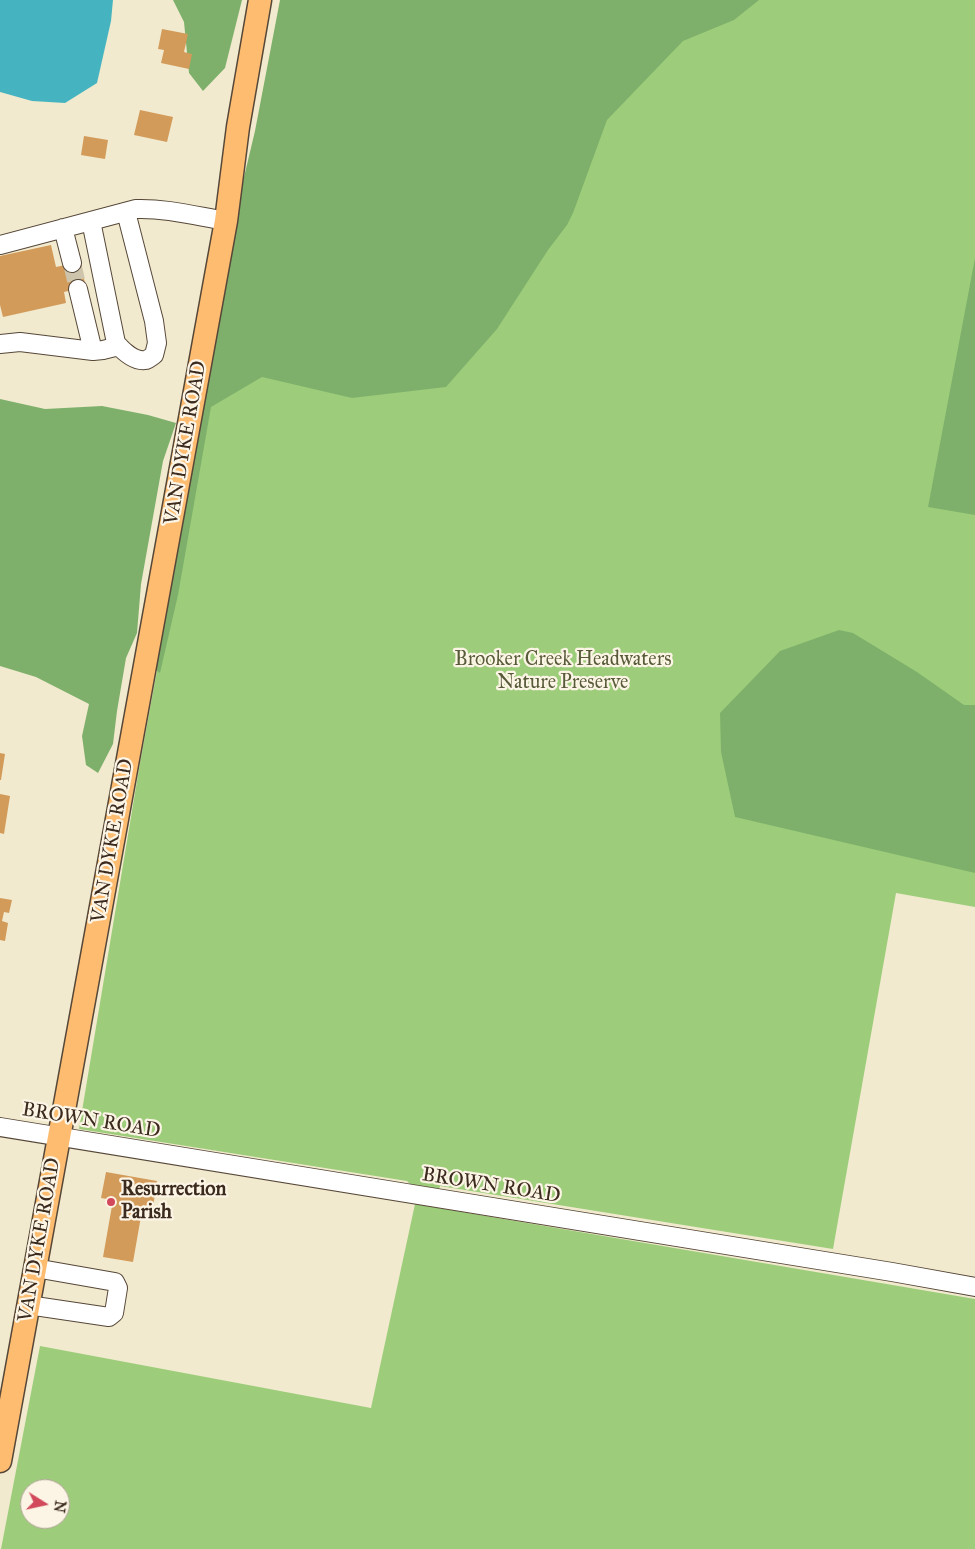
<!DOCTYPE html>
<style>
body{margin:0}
#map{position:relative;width:975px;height:1549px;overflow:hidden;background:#f1eace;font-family:"IM FELL Great Primer",serif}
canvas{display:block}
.north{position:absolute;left:20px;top:1479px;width:50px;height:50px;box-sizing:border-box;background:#fcf5e5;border:1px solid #afa495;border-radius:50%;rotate:100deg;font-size:14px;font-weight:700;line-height:20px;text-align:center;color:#3b2a1e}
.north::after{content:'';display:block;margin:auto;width:18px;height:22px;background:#d1495b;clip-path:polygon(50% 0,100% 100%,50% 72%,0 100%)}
</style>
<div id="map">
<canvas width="975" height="1549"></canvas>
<div class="north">N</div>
</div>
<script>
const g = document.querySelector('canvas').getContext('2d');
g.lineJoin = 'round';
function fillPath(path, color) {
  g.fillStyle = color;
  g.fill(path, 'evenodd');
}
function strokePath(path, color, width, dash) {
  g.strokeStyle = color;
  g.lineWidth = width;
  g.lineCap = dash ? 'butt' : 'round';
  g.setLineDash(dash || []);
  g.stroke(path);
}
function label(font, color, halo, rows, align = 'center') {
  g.font = font + ' "IM FELL Great Primer",serif';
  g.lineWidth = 4.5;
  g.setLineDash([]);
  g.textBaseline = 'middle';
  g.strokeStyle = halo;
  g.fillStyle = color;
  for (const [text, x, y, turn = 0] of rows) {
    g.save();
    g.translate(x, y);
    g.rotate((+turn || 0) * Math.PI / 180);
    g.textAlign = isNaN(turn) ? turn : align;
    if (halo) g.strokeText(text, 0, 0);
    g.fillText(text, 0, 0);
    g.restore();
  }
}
fillPath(new Path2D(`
 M283,0H975V907L896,893L833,1249L440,1186L438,1193L415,1189L407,1181L79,1129L140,763L264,86Z
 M415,1204L975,1299V1549H1L40,1346L371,1408ZM30,1489H60V1519H30Z`), '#9dcd7b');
fillPath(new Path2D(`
 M173,0H242L225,68L203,91L189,73L184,22Z
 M280,0H759L734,20L683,41L607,120L573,213L567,225L548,250L497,329L446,387L352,398L262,377L211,407L178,595L160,673L152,667L233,223L255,131Z
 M975,258V515L928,507Z
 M0,399L45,409L102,406L148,415L176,423L163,461L141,584L137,633L126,658L117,711L113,744L98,773L86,765L82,736L89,704L36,677L0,666Z
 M839,630L853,633L917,672L964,705H975V873L735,817L721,752L720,713L780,651Z`), '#7eb06b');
fillPath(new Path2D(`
 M0,0H113L111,21L97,83L65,103L32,101L0,92Z`), '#45b4c0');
fillPath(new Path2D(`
 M162,29L188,34L184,52L192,54L189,69L161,63L164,50L158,49Z
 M140,110L173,117L167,142L134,135Z
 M84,136L108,140L105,159L81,155Z
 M51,245L56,267L80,262L86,287L64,292L66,303L3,317L0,305V256Z
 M0,753L5,754L1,780H0Z
 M0,794L10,796L4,834L0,833Z
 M0,898L12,900L9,913L4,912L2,921L8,923L5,941L0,940Z
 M106,1172L157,1181L153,1207L143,1205L133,1262L103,1257L113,1200L101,1198Z`), '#d39b5a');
strokePath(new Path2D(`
 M72,263L78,289`), '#cdc4ab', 18, [18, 9]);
const minor = new Path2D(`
 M91,221L116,343C123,351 135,362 146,360C149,359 151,357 154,355L157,343L154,321L126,212
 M63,228L72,263
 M0,245L136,209C166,208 196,216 226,221
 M78,289L93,351
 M0,344L20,342L93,351L103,350L119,346
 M0,1127L892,1272L975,1287
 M28,1305L109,1317L114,1313L118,1288L115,1282L35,1268`);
const major = new Path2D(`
 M0,1461L226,221L238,127L260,0`);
strokePath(minor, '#564738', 20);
strokePath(major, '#564738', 25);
strokePath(minor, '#fff', 18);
strokePath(major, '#fdbc70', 22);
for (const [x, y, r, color] of [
 [111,1202,5,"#d1495b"]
]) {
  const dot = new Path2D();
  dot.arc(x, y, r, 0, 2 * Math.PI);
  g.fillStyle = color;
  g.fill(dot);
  strokePath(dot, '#fcf5e5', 2);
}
label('20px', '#3b2a1e', '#fcf5e5', [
 ["VAN DYKE ROAD",186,443,-80],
 ["VAN DYKE ROAD",113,841,-80],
 ["BROWN ROAD",91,1121,9],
 ["BROWN ROAD",491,1186,9],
 ["VAN DYKE ROAD",40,1240,-80]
]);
label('20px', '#585b3a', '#fcf5e5', [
 ["Brooker Creek Headwaters",563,660],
 ["Nature Preserve",563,683]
]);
label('bold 20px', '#3b2a1e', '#fcf5e5', [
 ["Resurrection",121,1190],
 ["Parish",121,1213]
], 'left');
</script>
